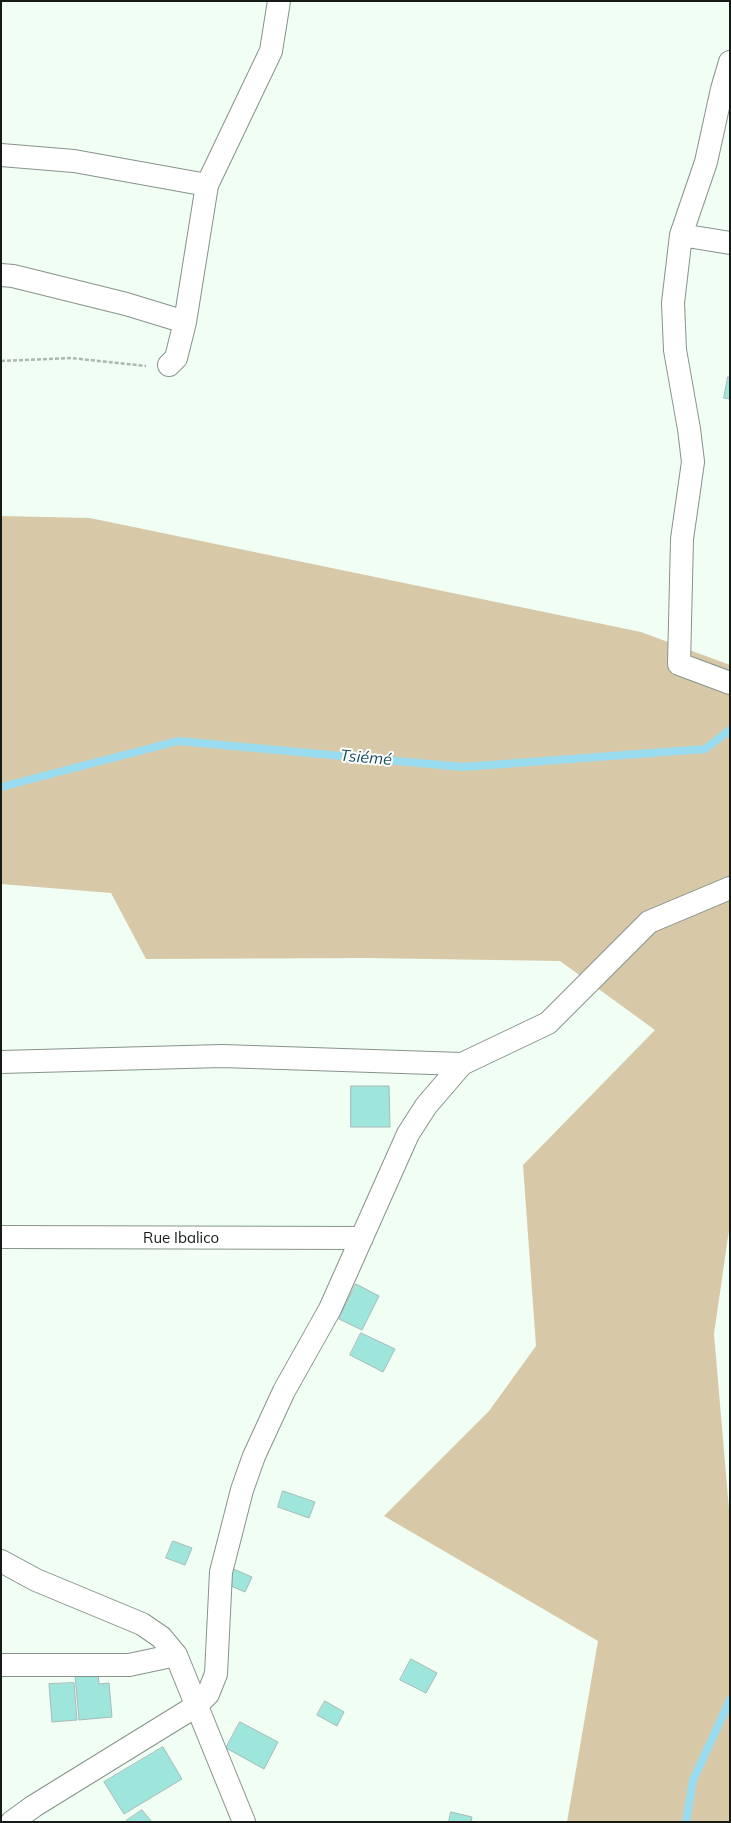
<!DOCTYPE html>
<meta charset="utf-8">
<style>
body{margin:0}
#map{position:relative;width:731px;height:1823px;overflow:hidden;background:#f0fef3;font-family:Mulish,sans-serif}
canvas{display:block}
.frame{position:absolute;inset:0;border:2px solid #161b17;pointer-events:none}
</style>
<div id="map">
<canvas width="731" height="1823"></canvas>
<div class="frame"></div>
</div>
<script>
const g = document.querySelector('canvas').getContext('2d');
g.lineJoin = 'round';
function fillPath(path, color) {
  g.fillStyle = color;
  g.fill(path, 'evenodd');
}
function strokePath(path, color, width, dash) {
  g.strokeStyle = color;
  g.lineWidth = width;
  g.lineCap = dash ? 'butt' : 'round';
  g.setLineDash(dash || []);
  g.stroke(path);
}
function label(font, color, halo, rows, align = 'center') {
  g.font = font + ' Mulish,sans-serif';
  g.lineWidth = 4;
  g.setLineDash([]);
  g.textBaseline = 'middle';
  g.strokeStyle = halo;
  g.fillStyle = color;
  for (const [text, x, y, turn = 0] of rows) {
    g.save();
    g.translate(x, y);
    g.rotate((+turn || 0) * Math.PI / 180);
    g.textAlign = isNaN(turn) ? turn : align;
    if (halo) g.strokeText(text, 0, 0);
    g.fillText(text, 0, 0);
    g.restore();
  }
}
fillPath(new Path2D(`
 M1,516L90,518L641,632L730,665V1223L714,1334L730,1521V1822H567L598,1641L384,1516L489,1411L536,1346L523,1165L655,1030L560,961L367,958L146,959L111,893L1,884Z`), '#d7c9a8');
strokePath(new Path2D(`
 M1,787L178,741L463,767L705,749L730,730
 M686,1822L693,1780L730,1700`), '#99dcf0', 8);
const building = new Path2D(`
 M728,377L730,378V399L724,398Z
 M351,1086H389L390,1127H351Z
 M356,1284L379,1296L362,1330L339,1319Z
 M361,1333L395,1349L383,1372L350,1355Z
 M283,1491L315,1502L309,1518L278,1507Z
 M173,1541L192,1548L185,1565L166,1558Z
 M231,1568L252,1577L245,1592L224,1583Z
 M411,1659L437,1673L426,1693L400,1680Z
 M98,1674L99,1684L109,1683L112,1717L79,1720L75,1675Z
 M74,1683L77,1720L52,1722L49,1684Z
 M325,1701L344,1712L337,1726L317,1715Z
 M240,1722L278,1742L264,1769L226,1748Z
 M163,1747L182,1779L124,1814L104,1782Z
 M142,1810L152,1822H127L126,1821Z
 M451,1812L472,1817L471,1822H449Z`);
fillPath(building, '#9ee5dc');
strokePath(building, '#a8bab7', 1);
const minor = new Path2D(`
 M730,62L722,89L706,162L681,235L673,303L675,350L689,429L693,462L682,539L679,664L730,683
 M1,155L74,161L207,185
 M681,235L730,243
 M1,275L13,276L126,304L185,322
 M169,365L176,358L185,322L207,185L271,51L279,1
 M1,1062L222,1056L462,1064
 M1,1237L362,1238
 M1,1561L36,1580L142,1624L161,1637L176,1655L244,1822
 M1,1665H129L176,1655
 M12,1822L34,1806L196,1706L208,1694L216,1674L221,1572L242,1490L254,1456L284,1391L330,1309L408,1134L426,1106L462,1064L548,1023L649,922L730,888`);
strokePath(minor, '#87938a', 24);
strokePath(new Path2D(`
 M1,361L71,358L146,366`), '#acb7ae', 2.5, [4, 2]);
strokePath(minor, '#fff', 22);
label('15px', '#161b17', '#fff', [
 ["Rue Ibalico",181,1238]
]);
label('italic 16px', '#134c5a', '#fff', [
 ["Tsiémé",366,758,5]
]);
</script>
